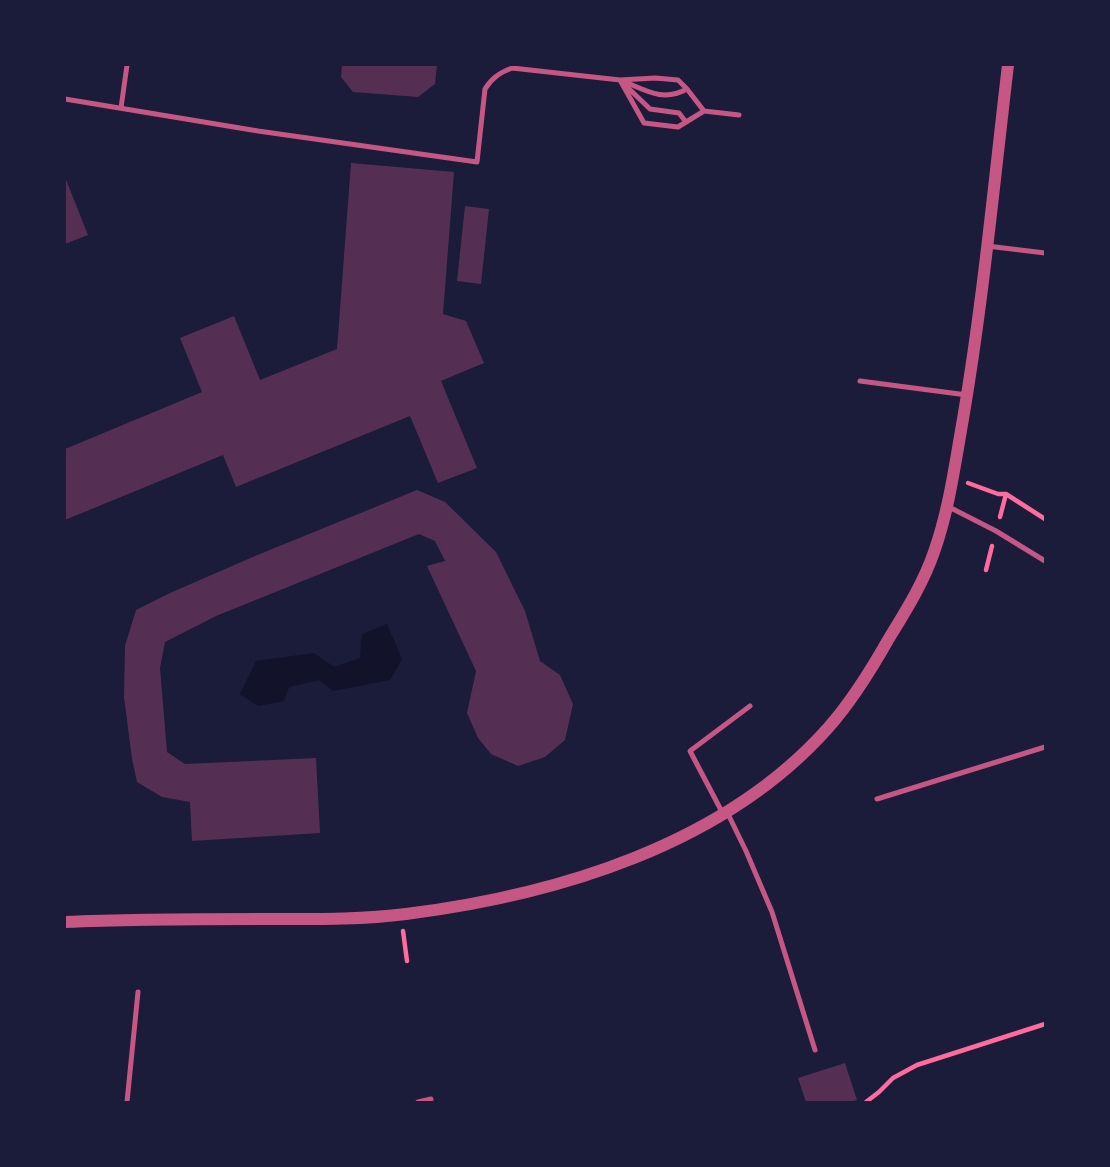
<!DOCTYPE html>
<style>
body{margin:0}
#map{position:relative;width:1110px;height:1167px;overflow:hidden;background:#1b1b3a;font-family:"Nunito Sans",sans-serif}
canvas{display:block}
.frame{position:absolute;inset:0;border:66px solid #1b1b3a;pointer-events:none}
</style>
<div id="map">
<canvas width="1110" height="1167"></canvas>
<div class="frame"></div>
</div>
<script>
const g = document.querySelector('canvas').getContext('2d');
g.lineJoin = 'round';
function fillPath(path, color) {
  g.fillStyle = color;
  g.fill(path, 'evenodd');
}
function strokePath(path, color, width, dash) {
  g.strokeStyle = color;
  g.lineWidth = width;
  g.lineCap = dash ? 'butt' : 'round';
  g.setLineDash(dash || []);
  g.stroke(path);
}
fillPath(new Path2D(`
 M387,624L402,659L390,680L333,691L319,680L289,687L284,701L258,706L240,694L256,661L314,653L334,667L360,658L362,634Z`), '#12122b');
fillPath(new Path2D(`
 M342,65H437L435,84L418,97L353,92L341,77Z
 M351,163L454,172L443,314L466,321L484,363L441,381L477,468L438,483L410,416L236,487L223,455L65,520V449L202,392L180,338L234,316L260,380L337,349Z
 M65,177L88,235L65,244Z
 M465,206L489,209L481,284L457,281Z
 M417,490L445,502L496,552L525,611L540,661L560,675L573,704L565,740L545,757L518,766L491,754L478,738L467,713L476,671L427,566L445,561L435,541L419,534L216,616L165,642L160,668L167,752L185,764L316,758L320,833L192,841L190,802L162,797L137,782L132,759L124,697L125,646L136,610L170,593L255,556Z
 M845,1063L857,1100L850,1102H806L798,1078Z`), '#542f53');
strokePath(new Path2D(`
 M968,483L998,494H1006L1045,519
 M1000,517L1006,494
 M986,570L992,546
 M403,931L407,961
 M866,1102L879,1092L893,1078L917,1065L1045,1024`), '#ff6b9d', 4.5);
strokePath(new Path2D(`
 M620,80L644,123L678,127L704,111L739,115
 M623,81C647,91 663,102 687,89
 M625,85L650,109L679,113L686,122
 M65,99L258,131L477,162L485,89C492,78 499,73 512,68L620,80L655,78L678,80L687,89L704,111
 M121,108L127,65
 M987,246L1045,253
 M860,381L967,395
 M947,506L996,531L1045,561
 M877,799L1045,747
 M722,812L690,751L750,706
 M727,812L746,851L772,912L815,1050
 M127,1102L138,992
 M418,1102L431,1099`), '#c65784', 5);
strokePath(new Path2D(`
 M65,922C131,919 196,919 262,919C311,919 359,920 406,914C557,895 724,845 828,728C852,701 871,670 888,640C905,612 923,584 934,552C949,510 955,464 963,419C983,302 994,183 1008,65`), '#c65784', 12);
</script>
